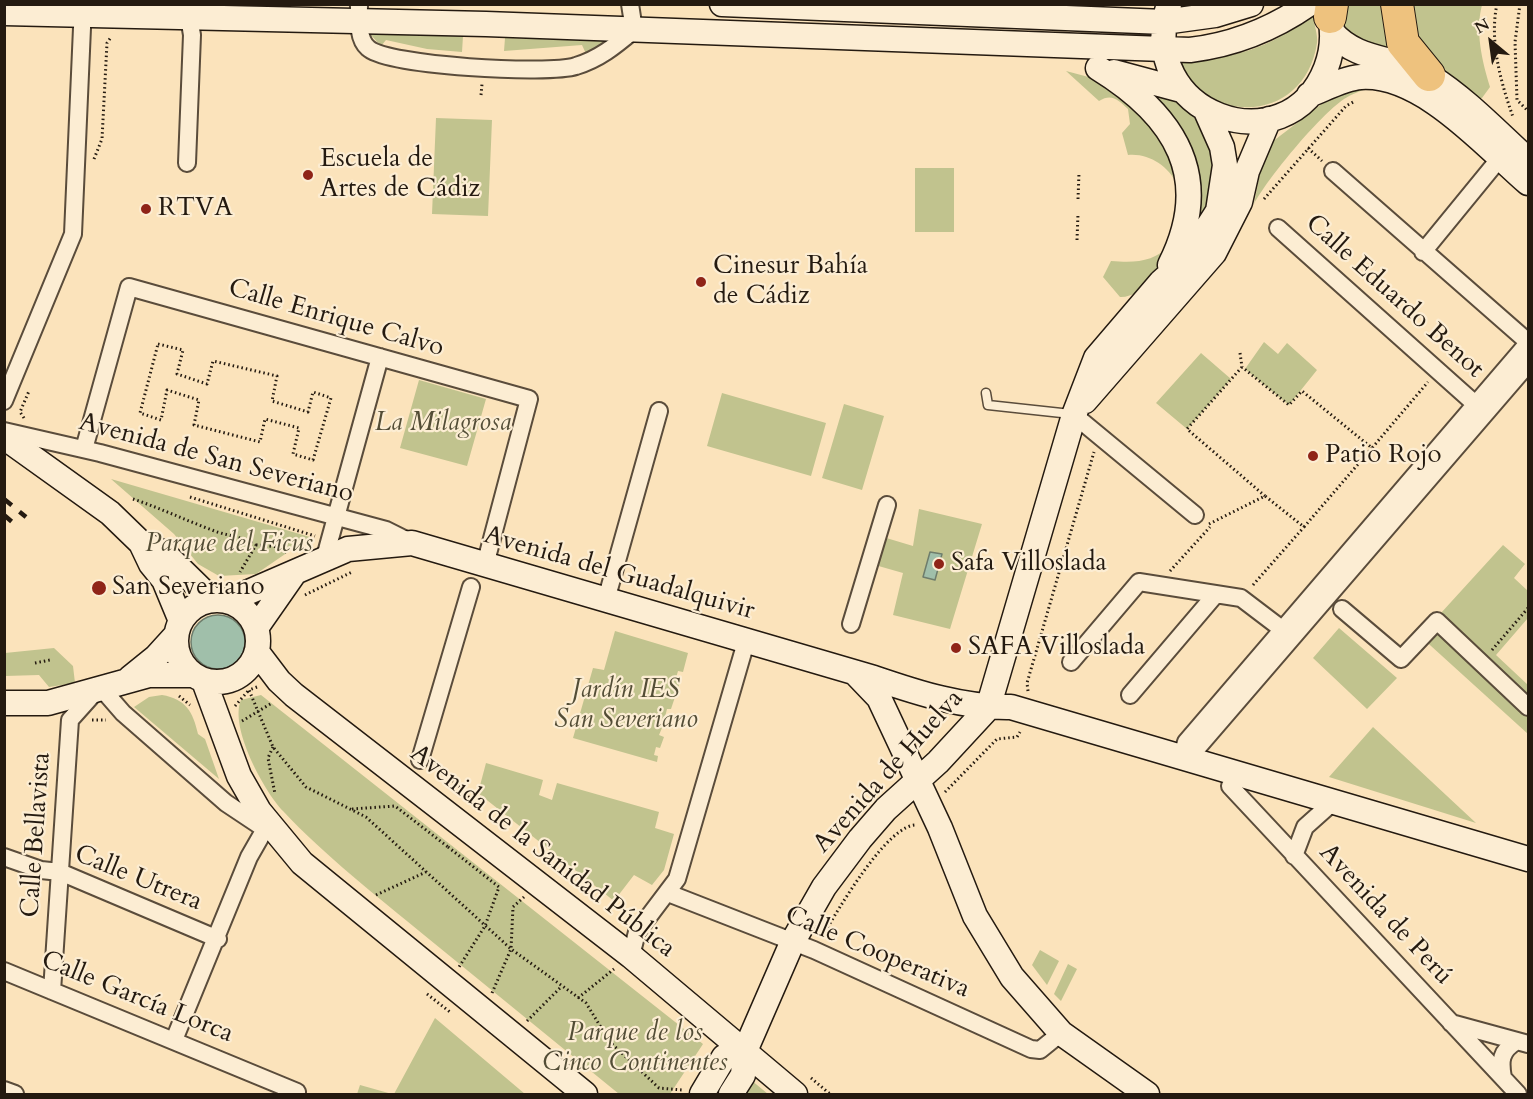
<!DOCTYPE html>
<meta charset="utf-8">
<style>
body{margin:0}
#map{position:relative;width:1533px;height:1099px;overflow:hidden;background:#fbe3bb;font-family:Cardo,serif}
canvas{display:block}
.frame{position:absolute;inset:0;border:6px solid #241a10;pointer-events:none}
.north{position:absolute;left:1461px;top:12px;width:60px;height:60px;-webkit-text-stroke:4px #fcedd3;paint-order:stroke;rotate:331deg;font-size:16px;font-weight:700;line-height:24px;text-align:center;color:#241a10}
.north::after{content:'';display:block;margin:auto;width:21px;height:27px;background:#241a10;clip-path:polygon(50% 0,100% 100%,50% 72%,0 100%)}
</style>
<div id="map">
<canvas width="1533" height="1099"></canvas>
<div class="frame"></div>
<div class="north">N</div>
</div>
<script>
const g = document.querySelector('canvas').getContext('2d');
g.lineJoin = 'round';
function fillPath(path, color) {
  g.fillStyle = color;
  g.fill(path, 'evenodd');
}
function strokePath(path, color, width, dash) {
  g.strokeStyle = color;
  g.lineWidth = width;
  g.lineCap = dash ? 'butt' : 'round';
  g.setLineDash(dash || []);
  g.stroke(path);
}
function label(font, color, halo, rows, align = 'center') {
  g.font = font + ' Cardo,serif';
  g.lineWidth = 4.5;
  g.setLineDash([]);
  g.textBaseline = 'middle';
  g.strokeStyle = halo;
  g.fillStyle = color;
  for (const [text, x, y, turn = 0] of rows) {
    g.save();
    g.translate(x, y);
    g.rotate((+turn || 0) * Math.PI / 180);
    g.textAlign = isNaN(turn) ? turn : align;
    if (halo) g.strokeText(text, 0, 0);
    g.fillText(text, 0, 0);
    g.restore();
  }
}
fillPath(new Path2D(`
 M1344,5H1388L1403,58L1348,37L1343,25Z
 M1409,5H1482C1475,31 1482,61 1490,87L1482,98L1476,99L1467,94L1421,50Z
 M1313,16C1314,24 1318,35 1317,43C1308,104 1247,125 1198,91C1189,86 1183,70 1178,61C1237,58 1264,50 1313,16Z
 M370,34L463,36L462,52L427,49L386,40L381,46Z
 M505,38L611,41L587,56L582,45L504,51Z
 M1066,71L1096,79L1161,129L1177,184C1168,166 1149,153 1128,155L1122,133L1130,124L1128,109C1118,100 1112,93 1099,101Z
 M1137,87C1144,88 1153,88 1159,90C1196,104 1225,156 1213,194C1207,212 1196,231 1188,249L1199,201Z
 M1369,88C1360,91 1352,94 1344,99C1319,116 1268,178 1254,204L1262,163L1272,142L1323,103L1347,90Z
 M436,118L492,120L488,216L432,214Z
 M915,168H954V232H915Z
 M1172,244C1169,265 1143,298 1120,297L1103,277L1111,261C1137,263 1153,262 1172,244Z
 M1264,342L1278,354L1287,343L1317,370L1289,405L1245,369Z
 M1201,353L1231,379L1187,429L1156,403Z
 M419,380L486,399L467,466L400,448Z
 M722,393L826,423L811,476L707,446Z
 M844,404L884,416L862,490L822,478Z
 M111,479L310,537L256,574L219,576L198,564L174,534Z
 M919,509L982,524L950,629L893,615L903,573L875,565L883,537L913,546Z
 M1503,545L1525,564L1514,578L1528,591V618L1496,655L1528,685V734L1420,636Z
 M1339,628L1397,678L1367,709L1313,658Z
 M615,631L688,653L683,672L678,671L676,678L681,679L671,709H667L665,717L669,718L666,729L662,728L659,735L664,737L660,748L656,747L654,755L658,756L657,762L573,738L593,668L604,670Z
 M54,648L73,666L75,683L49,687L39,675L5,676V653Z
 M162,695C186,699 193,712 198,734L205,739L219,779L134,707L149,697Z
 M261,695L703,1044L670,1094H619C554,1041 489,988 424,935C378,897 324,855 283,811C264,791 229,727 241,700Z
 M1373,727L1476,823L1329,777Z
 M486,763L543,780L539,795L552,800L557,783L659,812L655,828L674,834L664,870L652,885L634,875L614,901L478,793Z
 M1040,950L1059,961L1047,985L1032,965Z
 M1068,964L1077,969L1061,1001L1054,994Z
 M435,1018L525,1094H394Z
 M751,1080L768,1094H743Z
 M360,1085L392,1094H357Z`), '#c1c38e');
const water = new Path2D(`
 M930,552L942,554L935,580L923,577Z
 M191 642a27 27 0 1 1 54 0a27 27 0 1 1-54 0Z`);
fillPath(water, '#a0bfaa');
strokePath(water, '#6e7d6c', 1.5);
const lane = new Path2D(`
 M986,393L988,405L1071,414`);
const street = new Path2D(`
 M359,4C359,17 357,39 368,48C387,66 549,75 576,66C599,59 615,46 634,30L630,4
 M187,163L192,35L189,17
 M1333,171L1528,342
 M1278,228L1483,411
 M1423,252L1495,164
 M4,401L73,234L83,5
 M1074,415L1195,515
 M4,431L100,453L386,530L412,543
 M84,449L129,287L529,399L485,565
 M325,557L380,357
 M606,600L659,411
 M1342,609L1401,659L1437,621L1528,707
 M851,624L887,505
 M1071,662L1139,582L1241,598L1291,636
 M103,690L123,713L226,803L268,831
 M1130,695L1216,594
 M1181,759L1186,742L1528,343
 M1181,759L1199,746L1528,364
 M420,760L471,587
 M1230,786L1518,1094
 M1294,856L1305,827L1333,802
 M4,857L41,870L60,872L218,939
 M668,893L814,950L1031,1049L1040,1050L1061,1033
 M631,956L637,932L677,879L746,642
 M4,971L297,1092L296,1094
 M52,991L70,720L96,691
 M1451,1023L1528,1044
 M174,1040L249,857L265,829
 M1503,1078C1500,1061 1500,1051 1517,1041
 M4,1090L15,1094`);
const secondary = new Path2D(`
 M722,4L1164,22L1215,15L1251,4
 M1169,4C1133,115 1287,169 1326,68C1334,47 1334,25 1326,4
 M4,13L486,24L1190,50C1233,45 1273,29 1309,4
 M1332,32C1358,63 1399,56 1431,77C1466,99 1497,132 1528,160
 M1098,68C1176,116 1214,178 1170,265
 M1114,72L1181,90
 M1309,95C1325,89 1344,78 1361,77C1422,73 1485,146 1528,183
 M1085,401L1214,253L1240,202L1247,171L1269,119
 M4,437L110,513L141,543L164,553L212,600
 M141,543L151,564L164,580L181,621
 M176 641a41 41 0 1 1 82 0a41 41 0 1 1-82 0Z
 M228,601L348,549L412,543L874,678C918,693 964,708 1011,707L1528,859
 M256,628L293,575
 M257,652L279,681L294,695L631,956L795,1094
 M856,674L879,698L940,828L975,916L1012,977L1061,1033L1147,1094
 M130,678L156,657L176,635
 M204,681L239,776L259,811L302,863L585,1094
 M4,703H48L149,675H193
 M702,1094L724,1057L745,1051
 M731,1094L743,1075L745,1051L792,943L824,887L860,839L886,809L938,762L988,708L1074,415L1096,358L1161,282L1188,258L1218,211L1225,165L1222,147L1206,111`);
const highway = new Path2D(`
 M1397,4L1403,43L1429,75
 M1330,17L1332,4`);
strokePath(lane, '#5a4c3b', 11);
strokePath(street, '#5a4c3b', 20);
strokePath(secondary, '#241a10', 27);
strokePath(highway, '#241a10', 34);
strokePath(new Path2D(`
 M1497,4C1489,41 1501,83 1513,117
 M1520,4L1515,42L1517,100L1528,111
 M481,95L482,84
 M1308,148L1322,161
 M94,159L102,139L107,43L111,37
 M1078,199L1079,173
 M1264,199L1346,106L1355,101
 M1077,240L1078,214
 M158,344L183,350L177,374L207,384L213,361L277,376L272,401L308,412L313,392L331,398L313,460L293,454L299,428L265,419L260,442L194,425L199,400L167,390L161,420L140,413Z
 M1240,353L1242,367L1289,405L1302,391L1372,448L1428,382
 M1242,367L1187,429L1265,496
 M24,418L20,412L29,391
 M190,497L315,536
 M133,499C160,508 185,520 212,530C226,536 242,536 256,545L240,572
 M1209,524L1265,496L1304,527L1372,448
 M256,545L281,547L287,553
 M1170,571L1210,527
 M1253,585L1304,527
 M305,595L352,572
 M1492,650L1528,608
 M35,663L50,660
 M257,687L249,690L273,747L306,787L366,817L511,949L586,1003L610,1042L659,1088L683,1090
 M1028,691L1027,683L1094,452
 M179,696L190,705
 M235,706L249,690
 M92,720H106
 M242,721L272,703
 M273,747L268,758L275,794
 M434,767L463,789L476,808
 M945,792L997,739L1017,737L1020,732
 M352,809L395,806L448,847
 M448,847L499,887L485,926L459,967
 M376,895L426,872
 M823,935C838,910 888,823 917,825
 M492,993L511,949L513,907L524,897
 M427,994L450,1012
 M578,998L614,969
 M527,1021L562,986
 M811,1078L830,1094`), '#241a10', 3, [1.5, 3]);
strokePath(lane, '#fcedd3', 8);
strokePath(street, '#fcedd3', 16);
strokePath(secondary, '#fcedd3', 24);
strokePath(highway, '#eec27e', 32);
strokePath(new Path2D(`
 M4,499L26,517
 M4,515L18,527`), '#241a10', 4.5, [10, 10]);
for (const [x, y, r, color] of [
 [308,175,6,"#8f2418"],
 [146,209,6,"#8f2418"],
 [701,282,6,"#8f2418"],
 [1313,456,6,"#8f2418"],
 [939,564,6,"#8f2418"],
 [99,588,8,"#8f2418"],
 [956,648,6,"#8f2418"]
]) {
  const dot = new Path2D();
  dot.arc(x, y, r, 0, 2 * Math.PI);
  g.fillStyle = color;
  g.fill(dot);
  strokePath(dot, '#fcedd3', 2);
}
label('26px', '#241a10', '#fcedd3', [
 ["Escuela de",320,160],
 ["Artes de Cádiz",320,190],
 ["RTVA",158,209],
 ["Cinesur Bahía",713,267],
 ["de Cádiz",713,297],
 ["Patio Rojo",1325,456],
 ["Safa Villoslada",951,564],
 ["San Severiano",112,588],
 ["SAFA Villoslada",968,648]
], 'left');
label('26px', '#241a10', '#fcedd3', [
 ["Calle Eduardo Benot",1394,297,42],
 ["Calle Enrique Calvo",336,319,16],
 ["Avenida de San Severiano",216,459,15],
 ["Avenida del Guadalquivir",619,574,16],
 ["Avenida de Huelva",889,772,-48],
 ["Calle Bellavista",37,835,-86],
 ["Avenida de la Sanidad Pública",542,852,38],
 ["Calle Utrera",138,879,22],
 ["Avenida de Perú",1385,915,47],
 ["Calle Cooperativa",877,953,23],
 ["Calle García Lorca",137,998,22]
]);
label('italic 26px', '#534d36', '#fcedd3', [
 ["La Milagrosa",443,424],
 ["Parque del Ficus",229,545],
 ["Jardín IES",626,691],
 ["San Severiano",626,721],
 ["Parque de los",635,1034],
 ["Cinco Continentes",635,1064]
]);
</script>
